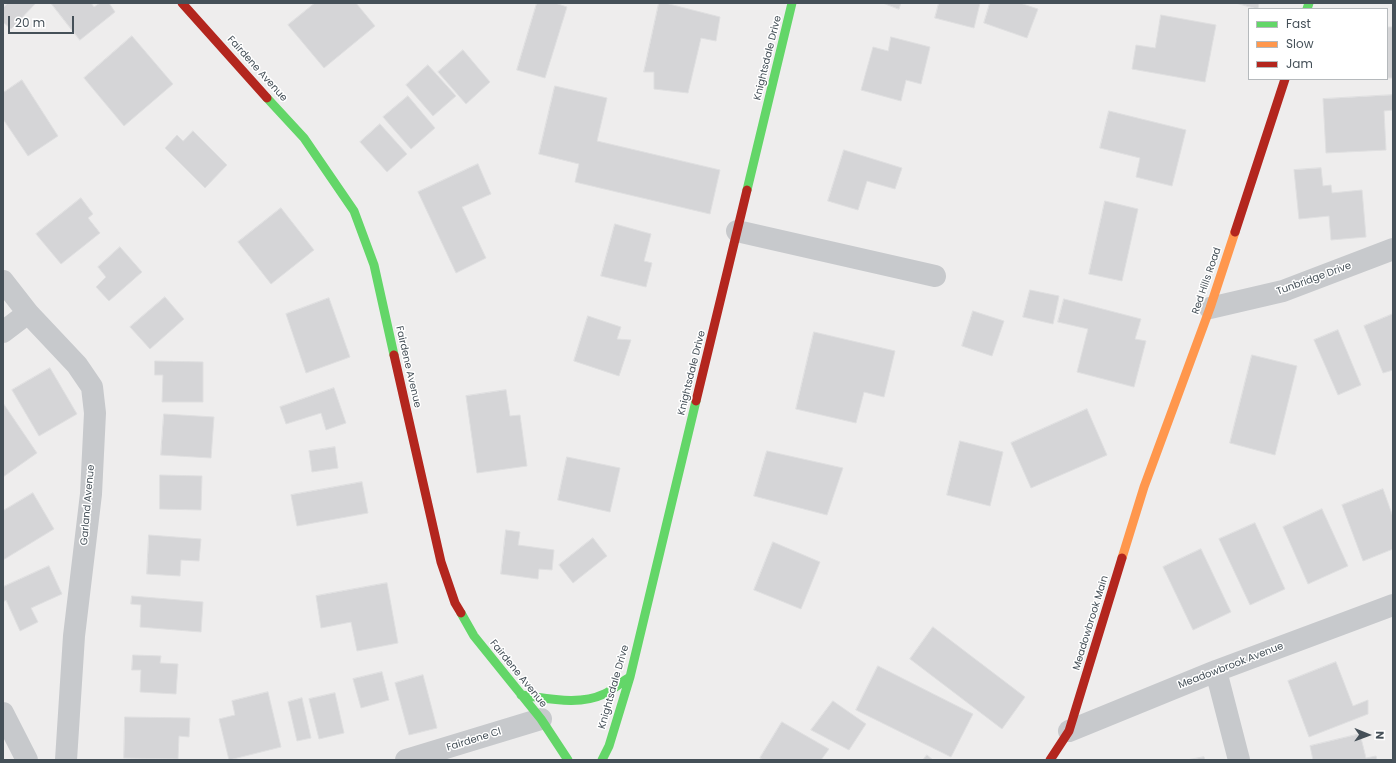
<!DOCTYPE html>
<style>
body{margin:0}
#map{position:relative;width:1396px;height:763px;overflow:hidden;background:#eeeded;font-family:Poppins,sans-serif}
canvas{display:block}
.frame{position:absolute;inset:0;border:4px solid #455058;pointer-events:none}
.legend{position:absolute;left:1248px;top:8px;width:140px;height:72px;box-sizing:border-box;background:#fff;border:1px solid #b5b9bc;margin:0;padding:5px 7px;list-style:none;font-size:12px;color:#455058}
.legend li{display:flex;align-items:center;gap:8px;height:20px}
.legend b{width:20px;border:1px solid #b5b9bc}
.north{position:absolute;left:1348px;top:715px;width:40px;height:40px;-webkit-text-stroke:3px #fff;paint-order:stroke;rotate:91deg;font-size:11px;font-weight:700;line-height:16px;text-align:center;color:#455058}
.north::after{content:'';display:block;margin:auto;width:14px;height:18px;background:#455058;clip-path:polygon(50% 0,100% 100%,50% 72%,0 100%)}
.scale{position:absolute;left:8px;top:16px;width:66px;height:18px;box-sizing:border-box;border:2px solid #455058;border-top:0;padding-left:5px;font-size:12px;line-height:14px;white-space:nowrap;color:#455058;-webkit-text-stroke:3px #fff;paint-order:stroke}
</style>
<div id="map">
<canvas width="1396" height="763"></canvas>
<div class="frame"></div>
<ul class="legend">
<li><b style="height:5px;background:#63d668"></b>Fast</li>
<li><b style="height:5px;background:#ff974d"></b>Slow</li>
<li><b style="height:5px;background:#b3261e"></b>Jam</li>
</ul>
<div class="north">N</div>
<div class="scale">20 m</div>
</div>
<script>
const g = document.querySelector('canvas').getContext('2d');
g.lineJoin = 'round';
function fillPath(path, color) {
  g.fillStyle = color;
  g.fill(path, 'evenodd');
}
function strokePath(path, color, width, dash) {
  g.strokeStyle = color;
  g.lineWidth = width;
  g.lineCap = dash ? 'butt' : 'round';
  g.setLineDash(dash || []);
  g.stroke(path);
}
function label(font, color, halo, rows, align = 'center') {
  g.font = font + ' Poppins,sans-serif';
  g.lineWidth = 3;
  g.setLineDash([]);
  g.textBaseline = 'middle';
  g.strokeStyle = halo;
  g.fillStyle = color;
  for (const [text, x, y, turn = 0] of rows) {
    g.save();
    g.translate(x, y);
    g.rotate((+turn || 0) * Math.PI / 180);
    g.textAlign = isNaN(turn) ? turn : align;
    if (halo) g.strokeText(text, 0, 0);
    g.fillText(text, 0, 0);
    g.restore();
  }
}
const building = new Path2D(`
 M8,3H36L11,29L3,22V8Z
 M51,3H91L94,7L100,3H109L115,12L80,40Z
 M315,3H356L375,26L324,68L288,25Z
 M537,3H555L567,7L545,78L517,70Z
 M659,3H665L720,17L716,41L701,38L688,93L654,89V72H644Z
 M883,3H901L899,9Z
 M939,3H980L974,28L935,18Z
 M990,3H1020L1038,9L1027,38L984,23Z
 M1236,3H1259L1258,9Z
 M1161,15L1216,25L1205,82L1132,69L1136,45L1155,48Z
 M1387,27H1393V78H1387Z
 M132,36L173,84L124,126L84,78Z
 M891,37L930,47L921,84L906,80L901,101L861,90L873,47L888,51Z
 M463,50L490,82L466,104L438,72Z
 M428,65L456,96L433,116L406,85Z
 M22,80L58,136L28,156L3,119V93Z
 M555,86L607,98L597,141L720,170L710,214L575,182L579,164L539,154Z
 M1393,95V110L1384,111L1386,150L1326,153L1323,99Z
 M408,96L435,128L411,149L383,117Z
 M1109,111L1186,130L1172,186L1136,177L1140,158L1100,148Z
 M380,124L407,154L387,172L360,142Z
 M193,131L227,165L205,188L165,148L177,135L183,141Z
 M844,150L902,168L895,189L867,181L858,210L828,201Z
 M478,164L491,194L462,207L486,258L456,273L418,192Z
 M1321,168L1323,186L1331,185L1332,193L1362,190L1366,237L1331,240L1329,216L1299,219L1294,170Z
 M81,198L93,214L88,218L100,233L61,264L36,234Z
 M1105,201L1138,209L1122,281L1089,274Z
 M281,208L314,250L271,284L238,242Z
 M615,224L651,234L644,261L652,263L646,287L601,276Z
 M120,247L142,272L109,301L96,287L106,277L98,267Z
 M1030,290L1059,296L1053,324L1023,317Z
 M165,297L184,319L150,349L130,327Z
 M329,298L350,357L306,373L286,314Z
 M1064,299L1141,319L1135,339L1146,341L1134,387L1077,372L1088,329L1058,322Z
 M973,311L1004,321L992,356L962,346Z
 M1393,314V370L1383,373L1364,326Z
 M588,316L621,327L617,339L631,340L619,376L574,361Z
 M1338,330L1361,385L1338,395L1314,340Z
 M814,332L895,351L884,397L864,392L856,423L796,409Z
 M1252,355L1297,366L1275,455L1230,443Z
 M155,361L203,362V402H162L163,375H155Z
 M50,368L77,414L39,436L12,390Z
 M334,388L346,423L326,430L321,413L286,424L280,407Z
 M506,390L510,416L520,415L527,466L477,473L466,396Z
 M3,403L37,453L3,477Z
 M1087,409L1107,455L1031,488L1011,443Z
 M164,414L214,417L211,458L161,455Z
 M960,441L1003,452L990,506L947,495Z
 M335,447L338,468L312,472L309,451Z
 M767,451L843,468L827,515L754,496Z
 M567,457L620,468L610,512L558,500Z
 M160,475L202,476L201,510L160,509Z
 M362,482L368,513L297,526L291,495Z
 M1383,489L1393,517V549L1363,561L1342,505Z
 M33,493L54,529L3,560V511Z
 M1322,509L1348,566L1308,584L1283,527Z
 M1255,523L1285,589L1250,605L1219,539Z
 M506,530L520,532L518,545L554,550L552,570L539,569L538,579L501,574Z
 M149,535L201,539L199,561L181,560L180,576L147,574Z
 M593,538L607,556L573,583L559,565Z
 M773,542L820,562L801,609L754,590Z
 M1201,549L1231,612L1193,630L1163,567Z
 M49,566L62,594L31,608L38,622L20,631L6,600L3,602V587Z
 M387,583L398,643L357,651L351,622L321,628L316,596Z
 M132,596L203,602L201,632L140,627L141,605L131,604Z
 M933,627L1025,697L1002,729L910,659Z
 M133,655L161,656L160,663L178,664L176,694L140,692L141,670H132Z
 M1336,662L1353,706L1368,700V714L1309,737L1288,681Z
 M878,666L973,714L951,757L856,710Z
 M382,672L389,700L361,708L353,679Z
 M423,675L437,728L409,735L395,683Z
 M268,692L281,747L229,760L219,719L235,715L232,701Z
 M335,693L344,733L319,739L309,699Z
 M302,698L311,738L297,741L288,702Z
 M833,701L866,724L849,750L811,730Z
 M125,717L190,718L189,737L179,736L178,759L124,758Z
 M782,722L829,749L821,760H763L760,758Z
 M1360,734L1366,758L1376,756L1377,760H1313L1310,746Z
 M927,755L933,760H923Z
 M1204,757L1205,760H1187Z`);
fillPath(building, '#d5d5d7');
strokePath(building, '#dfdfe0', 1);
strokePath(new Path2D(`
 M737,231L935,276
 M3,281L28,313L77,365L92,387L95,413L91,494L74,636L66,760
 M1210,308L1283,291L1393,249
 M3,332L28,313
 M1216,671L1239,760
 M3,713L27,760
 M1069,731L1216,671L1393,605
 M406,760L541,719`), '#c7c9cc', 22);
strokePath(new Path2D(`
 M1307,9L1309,3
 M267,98L304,138L354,211L374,265L394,355
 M747,190L792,3
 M461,613L474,636L541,719L568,760
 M521,695C547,698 579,706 604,694C613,690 621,682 630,677
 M602,760L609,746L630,677L696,401`), '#63d668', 9);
strokePath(new Path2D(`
 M1122,558L1144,487L1210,308L1235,232`), '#ff974d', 9);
strokePath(new Path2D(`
 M182,3L267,98
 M1235,232L1285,79
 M394,355L441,562L455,603L461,613
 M696,401L747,190
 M1050,760L1069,731L1122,558`), '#b3261e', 9);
label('10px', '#455058', '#fff', [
 ["Knightsdale Drive",768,58,-76],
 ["Fairdene Avenue",257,69,48],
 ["Tunbridge Drive",1314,279,-20],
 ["Red Hills Road",1207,281,-71],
 ["Fairdene Avenue",408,367,77],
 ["Knightsdale Drive",692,373,-76],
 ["Garland Avenue",88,505,-85],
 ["Meadowbrook Main",1091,623,-73],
 ["Meadowbrook Avenue",1231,666,-21],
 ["Fairdene Avenue",518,674,51],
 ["Knightsdale Drive",614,687,-74],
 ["Fairdene Cl",474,740,-17]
]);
</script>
